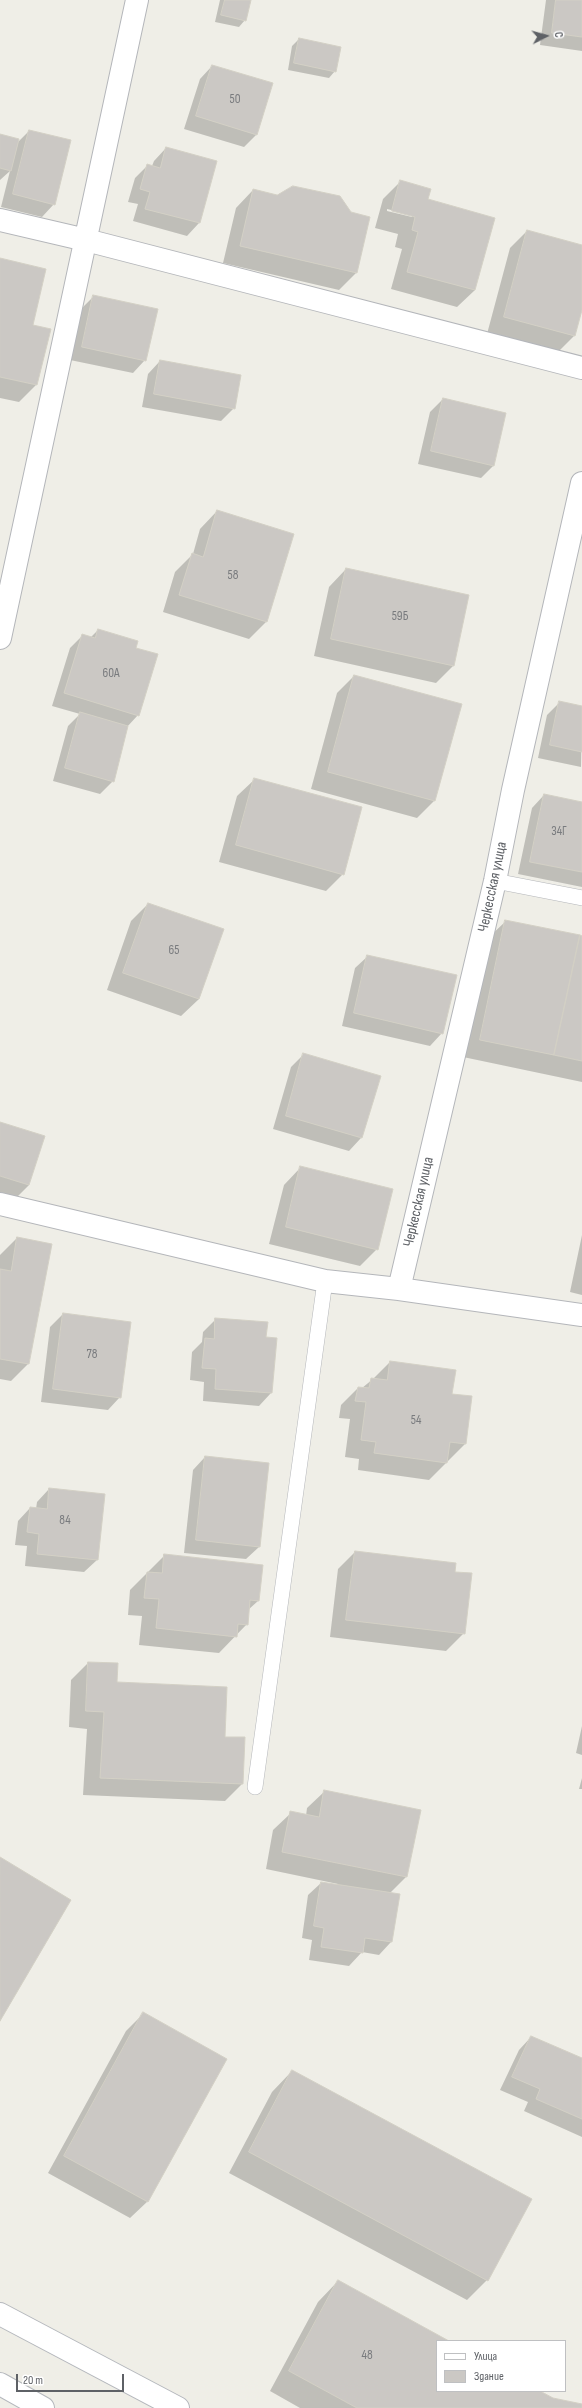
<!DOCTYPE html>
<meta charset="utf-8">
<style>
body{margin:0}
#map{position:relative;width:582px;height:2408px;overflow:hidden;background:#efeee7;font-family:"Sofia Sans Condensed",sans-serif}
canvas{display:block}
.legend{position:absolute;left:436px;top:2340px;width:130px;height:52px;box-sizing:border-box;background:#fff;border:1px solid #bfc0c2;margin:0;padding:5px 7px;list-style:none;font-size:12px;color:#5e6166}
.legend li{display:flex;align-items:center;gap:8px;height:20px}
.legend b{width:20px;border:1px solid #bfc0c2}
.north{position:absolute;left:526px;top:16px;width:40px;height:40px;-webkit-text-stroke:3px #fff;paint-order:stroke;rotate:84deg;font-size:11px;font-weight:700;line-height:16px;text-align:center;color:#5e6166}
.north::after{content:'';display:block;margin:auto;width:14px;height:18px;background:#5e6166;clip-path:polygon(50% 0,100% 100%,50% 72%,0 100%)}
.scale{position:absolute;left:16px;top:2374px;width:108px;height:18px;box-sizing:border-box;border:2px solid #5e6166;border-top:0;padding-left:5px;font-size:12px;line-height:14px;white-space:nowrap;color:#5e6166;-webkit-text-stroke:3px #fff;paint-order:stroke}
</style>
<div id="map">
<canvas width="582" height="2408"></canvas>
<ul class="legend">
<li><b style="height:5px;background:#fff"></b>Улица</li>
<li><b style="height:11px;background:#cbc8c4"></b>Здание</li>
</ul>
<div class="north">С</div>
<div class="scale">20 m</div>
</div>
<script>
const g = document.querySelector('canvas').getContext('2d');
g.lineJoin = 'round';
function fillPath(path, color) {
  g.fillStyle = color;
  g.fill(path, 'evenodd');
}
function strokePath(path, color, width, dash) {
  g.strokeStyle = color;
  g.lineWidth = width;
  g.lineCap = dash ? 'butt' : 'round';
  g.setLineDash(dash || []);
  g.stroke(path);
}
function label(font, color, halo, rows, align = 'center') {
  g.font = font + ' "Sofia Sans Condensed",sans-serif';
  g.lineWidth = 3.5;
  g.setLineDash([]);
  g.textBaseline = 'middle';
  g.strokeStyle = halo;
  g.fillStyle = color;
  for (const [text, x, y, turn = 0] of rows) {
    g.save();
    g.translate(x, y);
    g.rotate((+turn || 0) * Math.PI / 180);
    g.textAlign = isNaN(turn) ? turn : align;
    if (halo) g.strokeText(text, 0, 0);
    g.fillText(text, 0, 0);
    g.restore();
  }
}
fillPath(new Path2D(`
 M220,0H250L245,20L239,27L215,22Z
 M546,0H582V51L540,45Z
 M299,39L335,71L329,78L288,70L292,46Z
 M212,66L257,134L244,147L184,129L200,79Z
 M29,131L54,204L42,217L1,207L10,171L0,180V135L17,143Z
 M166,148L216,162L199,223L187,236L133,221L138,204L128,202L135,178L148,165L152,166L154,161Z
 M401,181L427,200L475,290L457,307L391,289L402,249L395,247L398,234L375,228L383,199ZM387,209L412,215V217L387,211Z
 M253,190L356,273L339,290L223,263L236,208Z
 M527,231L582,246V306L574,336L557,353L487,334L510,248Z
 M0,259L32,325L50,330L36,385L19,402L0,398Z
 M94,296L145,360L133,373L70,360L81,309Z
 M160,361L234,408L221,421L142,407L148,374Z
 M443,399L494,465L481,478L418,464L430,412Z
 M217,511L293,535L266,622L249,639L163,612L175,572L193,554L200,529Z
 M346,569L453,666L436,683L314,656L329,587Z
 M98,630L135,648L138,715L127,727L113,781L100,794L53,781L68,726L80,714L52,706L70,648L83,635L91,637Z
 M354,676L461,705L434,801L417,818L311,789L337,693Z
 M560,702L582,707L581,767L538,758L547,715Z
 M255,779L343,874L326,891L219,862L237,796Z
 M544,795L582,803V887L518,874L532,808Z
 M148,904L222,930L199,999L181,1016L107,990L131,921Z
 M506,921L582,937V1082L463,1057L488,938Z
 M368,956L442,1033L430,1046L342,1026L355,968Z
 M303,1055L379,1076L361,1138L349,1151L273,1129L291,1067Z
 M0,1123L29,1185L16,1198L0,1193Z
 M301,1167L377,1249L360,1266L269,1244L284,1185Z
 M582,1235V1295L570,1292Z
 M17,1238L51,1244L28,1364L11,1381L0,1379V1255Z
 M63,1314L120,1397L108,1410L41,1402L50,1327Z
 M216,1319L265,1338L271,1393L259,1406L203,1401L204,1382L190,1380L192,1352L202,1342L203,1332Z
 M390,1362L451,1394L471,1397L465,1444L429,1480L358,1470L359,1459L345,1457L350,1419L339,1418L341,1405L358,1388H362L373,1379Z
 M205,1457L259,1547L246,1559L184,1553L193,1470Z
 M49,1489L97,1560L84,1572L25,1566L27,1546L15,1545L18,1521L30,1508L36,1509L37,1502Z
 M355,1552L454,1572L464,1633L446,1651L330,1637L338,1569Z
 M165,1555L258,1601L248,1610L247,1624L219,1653L139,1645L142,1616L128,1615L130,1590Z
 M88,1663L116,1682L224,1738L242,1784L225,1801L83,1795L87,1729L69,1727L71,1680Z
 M582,1726V1755L576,1753Z
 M582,1778V1789H579Z
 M325,1791L406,1877L390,1893L391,1942L379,1955L362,1952L349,1966L309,1960L312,1940L302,1938L308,1895L321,1883L338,1885V1884L266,1869L273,1830L291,1813L306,1816L307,1808Z
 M143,2014L148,2201L130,2218L48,2173L126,2031Z
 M531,2037L582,2059V2137L524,2111L528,2102L500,2090L519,2050Z
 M292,2071L487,2280L467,2300L229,2173L272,2092Z
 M338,2281L447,2341H437V2391H538L552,2399L582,2405V2408H300L270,2391L318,2302Z`), '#0003');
const building = new Path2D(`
 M225,0H251L246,21L221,15Z
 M556,0H582V37L552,33Z
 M299,38L341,47L336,72L294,63Z
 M212,65L273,83L257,135L196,116Z
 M29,130L71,140L55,205L13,194Z
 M0,134L19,139L11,171L0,168Z
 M166,147L217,161L200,223L145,209L150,192L140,189L147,164L160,168Z
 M400,180L431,189L428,199L495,218L475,290L407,272L418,232L412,230L415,217L392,211Z
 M293,186L340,196L351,212L370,217L357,273L240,246L253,189L277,195Z
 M527,230L582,245V310L575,336L504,317Z
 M0,258L46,269L33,325L51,329L37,385L0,377Z
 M93,295L158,309L146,361L82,347Z
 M160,360L241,375L235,409L154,394Z
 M443,398L506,413L494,466L431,451Z
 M217,510L294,534L267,622L179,595L192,553L203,557Z
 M346,568L469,595L454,666L331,639Z
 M98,629L138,641L136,648L158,654L139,716L64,693L82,634L95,638Z
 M354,675L462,704L435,801L328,772Z
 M559,701L582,706V752L550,745Z
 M80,712L128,726L114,782L65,768Z
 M254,778L362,807L344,875L236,845Z
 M544,794L582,802V872L530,862Z
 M148,903L224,929L199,999L123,973Z
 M505,920L580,935L554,1055L480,1040Z
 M580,935L582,936V1061L554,1055Z
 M367,955L457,975L443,1034L354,1013Z
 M303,1053L381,1076L362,1138L286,1116Z
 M0,1122L45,1136L29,1185L0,1176Z
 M300,1166L393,1189L378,1250L286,1227Z
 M17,1237L52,1244L29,1364L0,1359V1269L11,1271Z
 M63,1313L131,1322L121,1398L53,1389Z
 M215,1318L268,1322L266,1337L277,1338L272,1393L215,1389L216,1369L202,1368L205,1338L214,1339Z
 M390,1361L456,1370L452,1394L472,1396L466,1444L450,1442L447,1463L374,1453L376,1442L361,1440L366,1402L355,1401L358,1387L369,1388L371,1378L387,1380Z
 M205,1456L269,1463L260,1547L196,1540Z
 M49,1488L105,1494L98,1560L37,1554L39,1534L27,1532L30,1507L47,1509Z
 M355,1551L456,1563L455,1572L472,1573L465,1634L346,1620Z
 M164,1554L263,1565L259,1601L250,1600L248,1625L238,1624L237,1637L156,1628L159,1599L144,1598L147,1572L162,1573Z
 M88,1662L118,1663L117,1682L227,1687L225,1737H245L243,1784L100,1778L104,1712L86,1711Z
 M324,1790L421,1810L407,1877L282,1852L290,1811L319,1817Z
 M0,1857L71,1900L0,2021Z
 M321,1882L400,1894L392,1942L365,1938L363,1953L321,1947L324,1928L314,1926Z
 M143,2012L227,2059L148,2202L64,2156Z
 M531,2036L582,2058V2119L536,2099L540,2089L512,2077Z
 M292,2070L532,2199L488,2281L249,2152Z
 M338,2280L449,2341H437V2391H540L553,2398L582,2404V2408H357L289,2371Z`);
fillPath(building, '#cbc8c4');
strokePath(building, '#d3d0c5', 1);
const service = new Path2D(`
 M495,881L582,898
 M255,1787L325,1281`);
const minor = new Path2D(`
 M0,220L86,240L582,368
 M0,638L137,0
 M0,1204L325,1281L399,1289L582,1315
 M399,1289L495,881L513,790L582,483`);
const secondary = new Path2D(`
 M0,2314L178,2408
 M0,2384L43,2408`);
strokePath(service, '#b4b6ba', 16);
strokePath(minor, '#b4b6ba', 24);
strokePath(secondary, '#b5b8bd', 24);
strokePath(service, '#fff', 15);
strokePath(minor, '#fff', 22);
strokePath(secondary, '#fff', 22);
label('13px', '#797b7e', null, [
 ["50",235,100],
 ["58",233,576],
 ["59Б",400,617],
 ["60А",111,674],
 ["34Г",559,832],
 ["65",174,951],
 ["78",92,1355],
 ["54",416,1421],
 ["84",65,1521],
 ["48",367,2356]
]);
label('15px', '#5e6166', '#fff', [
 ["Черкесская улица",493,887,-78],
 ["Черкесская улица",419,1202,-77]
]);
</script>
